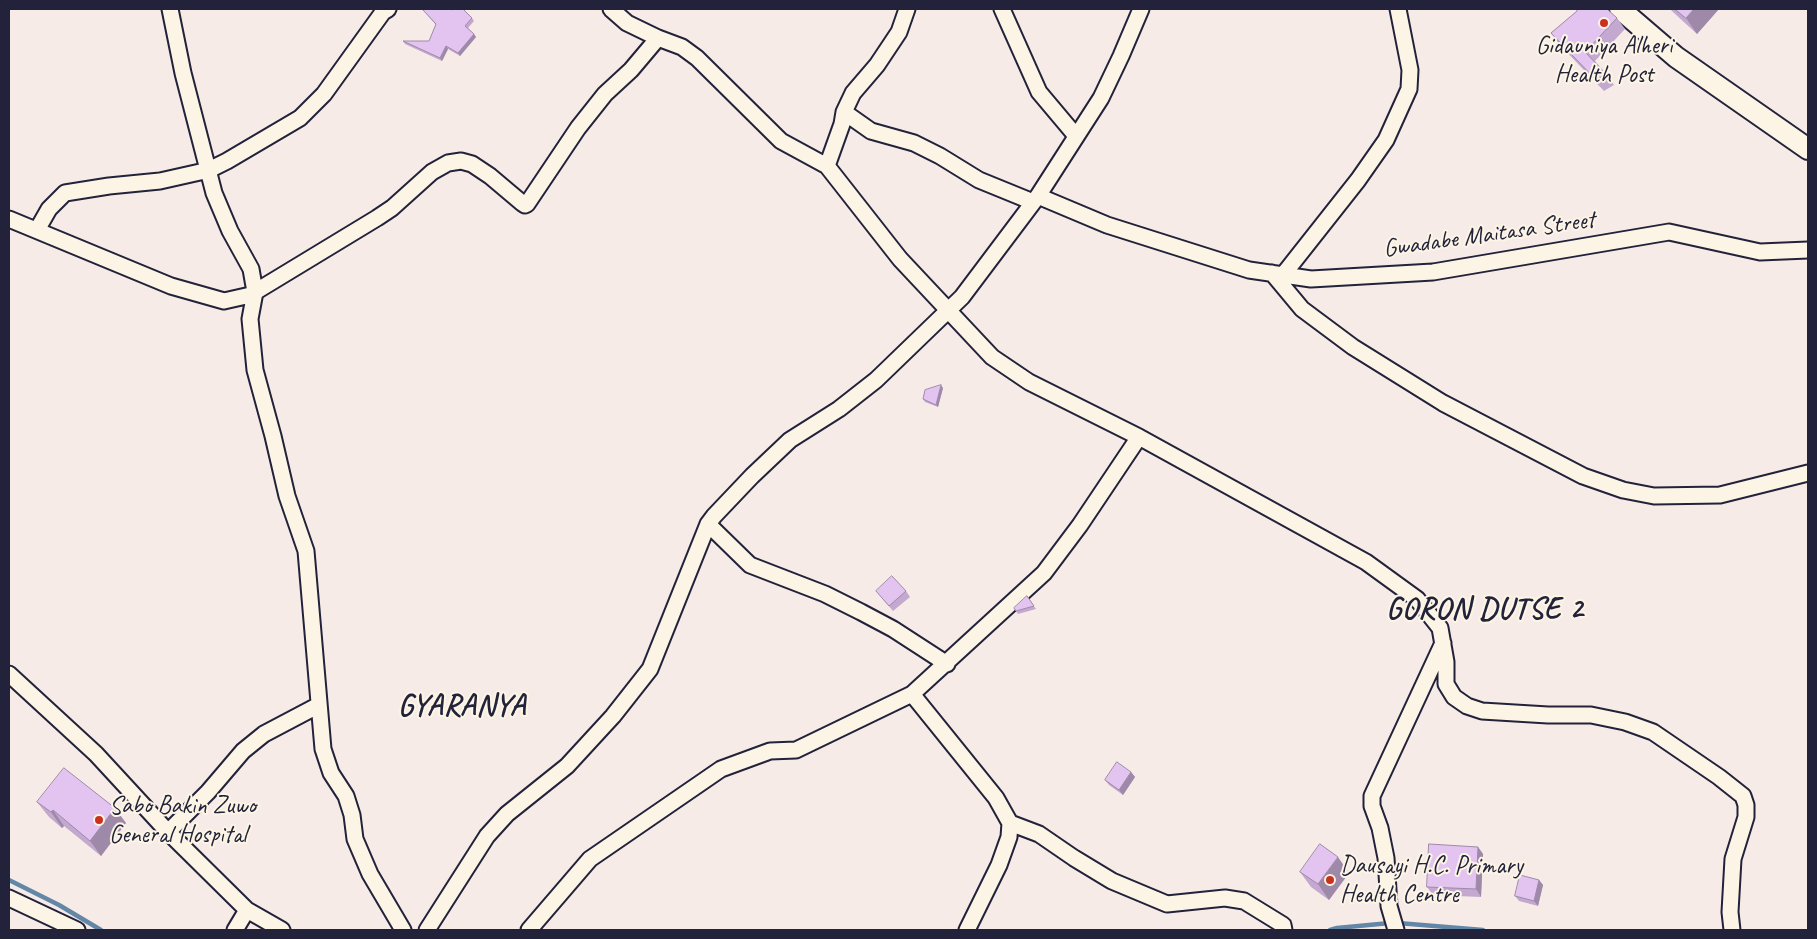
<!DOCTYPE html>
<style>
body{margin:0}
#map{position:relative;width:1817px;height:939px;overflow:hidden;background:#f7ebe7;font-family:Caveat,sans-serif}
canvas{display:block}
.frame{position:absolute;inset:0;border:10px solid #22223b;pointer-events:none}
</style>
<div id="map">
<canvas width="1817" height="939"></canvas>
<div class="frame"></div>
</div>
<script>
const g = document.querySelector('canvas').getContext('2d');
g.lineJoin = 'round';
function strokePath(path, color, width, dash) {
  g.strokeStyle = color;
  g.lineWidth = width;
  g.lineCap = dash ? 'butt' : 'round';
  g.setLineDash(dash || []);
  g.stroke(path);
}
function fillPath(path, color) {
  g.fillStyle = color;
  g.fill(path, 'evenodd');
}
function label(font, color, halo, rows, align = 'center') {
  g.font = font + ' Caveat,sans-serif';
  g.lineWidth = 4;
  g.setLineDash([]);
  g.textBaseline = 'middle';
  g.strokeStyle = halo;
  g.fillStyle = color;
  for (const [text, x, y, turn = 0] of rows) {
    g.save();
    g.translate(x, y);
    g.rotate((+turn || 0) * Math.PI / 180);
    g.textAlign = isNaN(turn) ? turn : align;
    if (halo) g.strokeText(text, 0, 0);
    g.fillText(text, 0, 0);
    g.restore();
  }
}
strokePath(new Path2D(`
 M9,880L59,905L101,930
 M1398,923L1483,930
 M1330,930L1337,928L1390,923`), '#6387a6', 4.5);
const street = new Path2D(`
 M170,9L183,73L214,193L230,231L251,269L255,292L250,319L255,370L273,436L287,496L306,551L323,749L331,773L346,796L352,815L355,839L370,874L403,930
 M611,9L627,23L658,38L682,47L697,58L781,141L827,166L900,259L992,357L1029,382L1139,437L1366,562L1417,599L1440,628L1446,662V684L1454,697L1467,706L1482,711L1548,715H1591L1625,722L1653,732L1719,777L1743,796L1746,805V817L1733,859L1730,912L1732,930
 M1002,9L1039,92L1076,136
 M844,112L871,131L914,143L940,156L979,180L1033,202
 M827,166L842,124L844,112L853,93L877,65L899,32L907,9
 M1038,196L1107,225L1249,270L1311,279L1433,272L1669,232L1760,252L1808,250
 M9,219L171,286L224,301L255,294
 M37,230L49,209L65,193L109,186L160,181L209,170L227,161L300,118L324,94L383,12L388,9
 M1272,273L1302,309L1353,347L1443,403L1583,476L1623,490L1654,496L1720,495L1808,473
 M1283,275L1358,180L1386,140L1409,89L1410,70L1398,9
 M255,292L377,218L392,208L432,172L448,163L461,161L472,164L490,176L522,203L525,205L527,204L578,128L605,94L631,70L658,38
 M708,524L750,565L825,594L861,612L893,629L947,664
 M9,674L96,754L168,832L247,910L282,930
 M912,694L996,798L1010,823L1009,837L999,865L967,930
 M1010,823L1039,834L1074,858L1112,881L1167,904L1225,898L1244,901L1283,925L1284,930
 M168,832L208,792L243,751L264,734L319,705
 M9,898L77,930
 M235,930L247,910
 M427,930L487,836L507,814L567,766L613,716L650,669L708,524L714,516L752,476L790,440L839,409L876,380L962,297L1038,196L1101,98L1121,56L1141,9
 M529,930L590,859L721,769L770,751L796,750L912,694L1044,573L1080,525L1139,437
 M1396,930L1389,906L1386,858L1380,828L1372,806V796L1443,643`);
const secondary = new Path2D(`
 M1620,9L1676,57L1808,149`);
strokePath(street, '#22223b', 19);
strokePath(secondary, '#22223b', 24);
strokePath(street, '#fcf5e5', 15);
strokePath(secondary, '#fcf5e5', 20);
fillPath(new Path2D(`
 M1576,9L1617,18L1625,29L1595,61L1606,74L1614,85L1604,91L1559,44L1551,33L1577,11Z
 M1670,9H1719L1697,34L1674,13Z
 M423,10H451L472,18L474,21L468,28L476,37L460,56L448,49L442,61L405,44L403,41H429L436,25Z
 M943,388L938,407L925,402L923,399Z
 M876,591H906L910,597L893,611Z
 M1027,596L1036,609L1018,614L1016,611Z
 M1131,772L1135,777L1123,795L1109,785L1105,780Z
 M37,802L126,823L101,856L64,826L62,828L49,817Z
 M1478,847L1483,854L1481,897L1433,895L1427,887Z
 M1300,872L1349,873L1329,900L1311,887Z
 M1539,880L1543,885L1538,906L1519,901L1515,896Z`), '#c3a9cf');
fillPath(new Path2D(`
 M1694,9H1719L1697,34L1686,18Z
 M474,34L476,37L460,56L458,53Z
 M446,46L448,49L442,61L440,58Z
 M941,385L943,388L938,407L936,405Z
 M1131,772L1135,777L1123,795L1119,790Z
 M115,808L126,823L101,856L90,841Z
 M53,810L64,826L62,828L51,812Z
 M1478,847L1483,854L1481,897L1476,889Z
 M1338,857L1349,873L1329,900L1318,884Z
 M1539,880L1543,885L1538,906L1534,901Z`), '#9f89a9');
const building = new Path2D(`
 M424,9H450L451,10L453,9H463L472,18L465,26L474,34L458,53L446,46L440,58L403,41H429L436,24L423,10Z
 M1576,9H1607L1617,18L1585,52L1606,74L1596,80L1551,33L1577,11Z
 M1675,9H1694L1686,18Z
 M941,385L936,405L923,399L925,390Z
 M892,576L906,591L889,606L876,591Z
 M1027,596L1034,606L1016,611L1014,608Z
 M1117,762L1131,772L1119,790L1105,780Z
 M64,768L115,808L90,841L53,810L51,812L37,802Z
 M1320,844L1338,857L1318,884L1300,872Z
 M1429,844L1478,847L1476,889L1427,887Z
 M1520,875L1539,880L1534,901L1515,896Z`);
fillPath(building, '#e3c4f1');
strokePath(building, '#9f89a9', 1);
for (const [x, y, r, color] of [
 [1604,23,5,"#c8321e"],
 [99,820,5,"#c8321e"],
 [1330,880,5,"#c8321e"]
]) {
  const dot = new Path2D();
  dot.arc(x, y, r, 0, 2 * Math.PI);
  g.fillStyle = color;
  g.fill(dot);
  strokePath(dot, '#fcf5e5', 2);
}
label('25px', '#22223b', '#fcf5e5', [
 ["Gidauniya Alheri",1604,46,"center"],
 ["Health Post",1604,75,"center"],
 ["Sabo Bakin Zuwo",109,806],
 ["General Hospital",109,835],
 ["Dausayi H.C. Primary",1340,866],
 ["Health Centre",1340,895]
], 'left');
label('25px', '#22223b', '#fcf5e5', [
 ["Gwadabe Maitasa Street",1489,235,-8]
]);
g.letterSpacing = '1px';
label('bold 30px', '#22223b', '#fcf5e5', [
 ["GORON DUTSE 2",1485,610],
 ["GYARANYA",462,707]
]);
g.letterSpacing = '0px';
</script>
